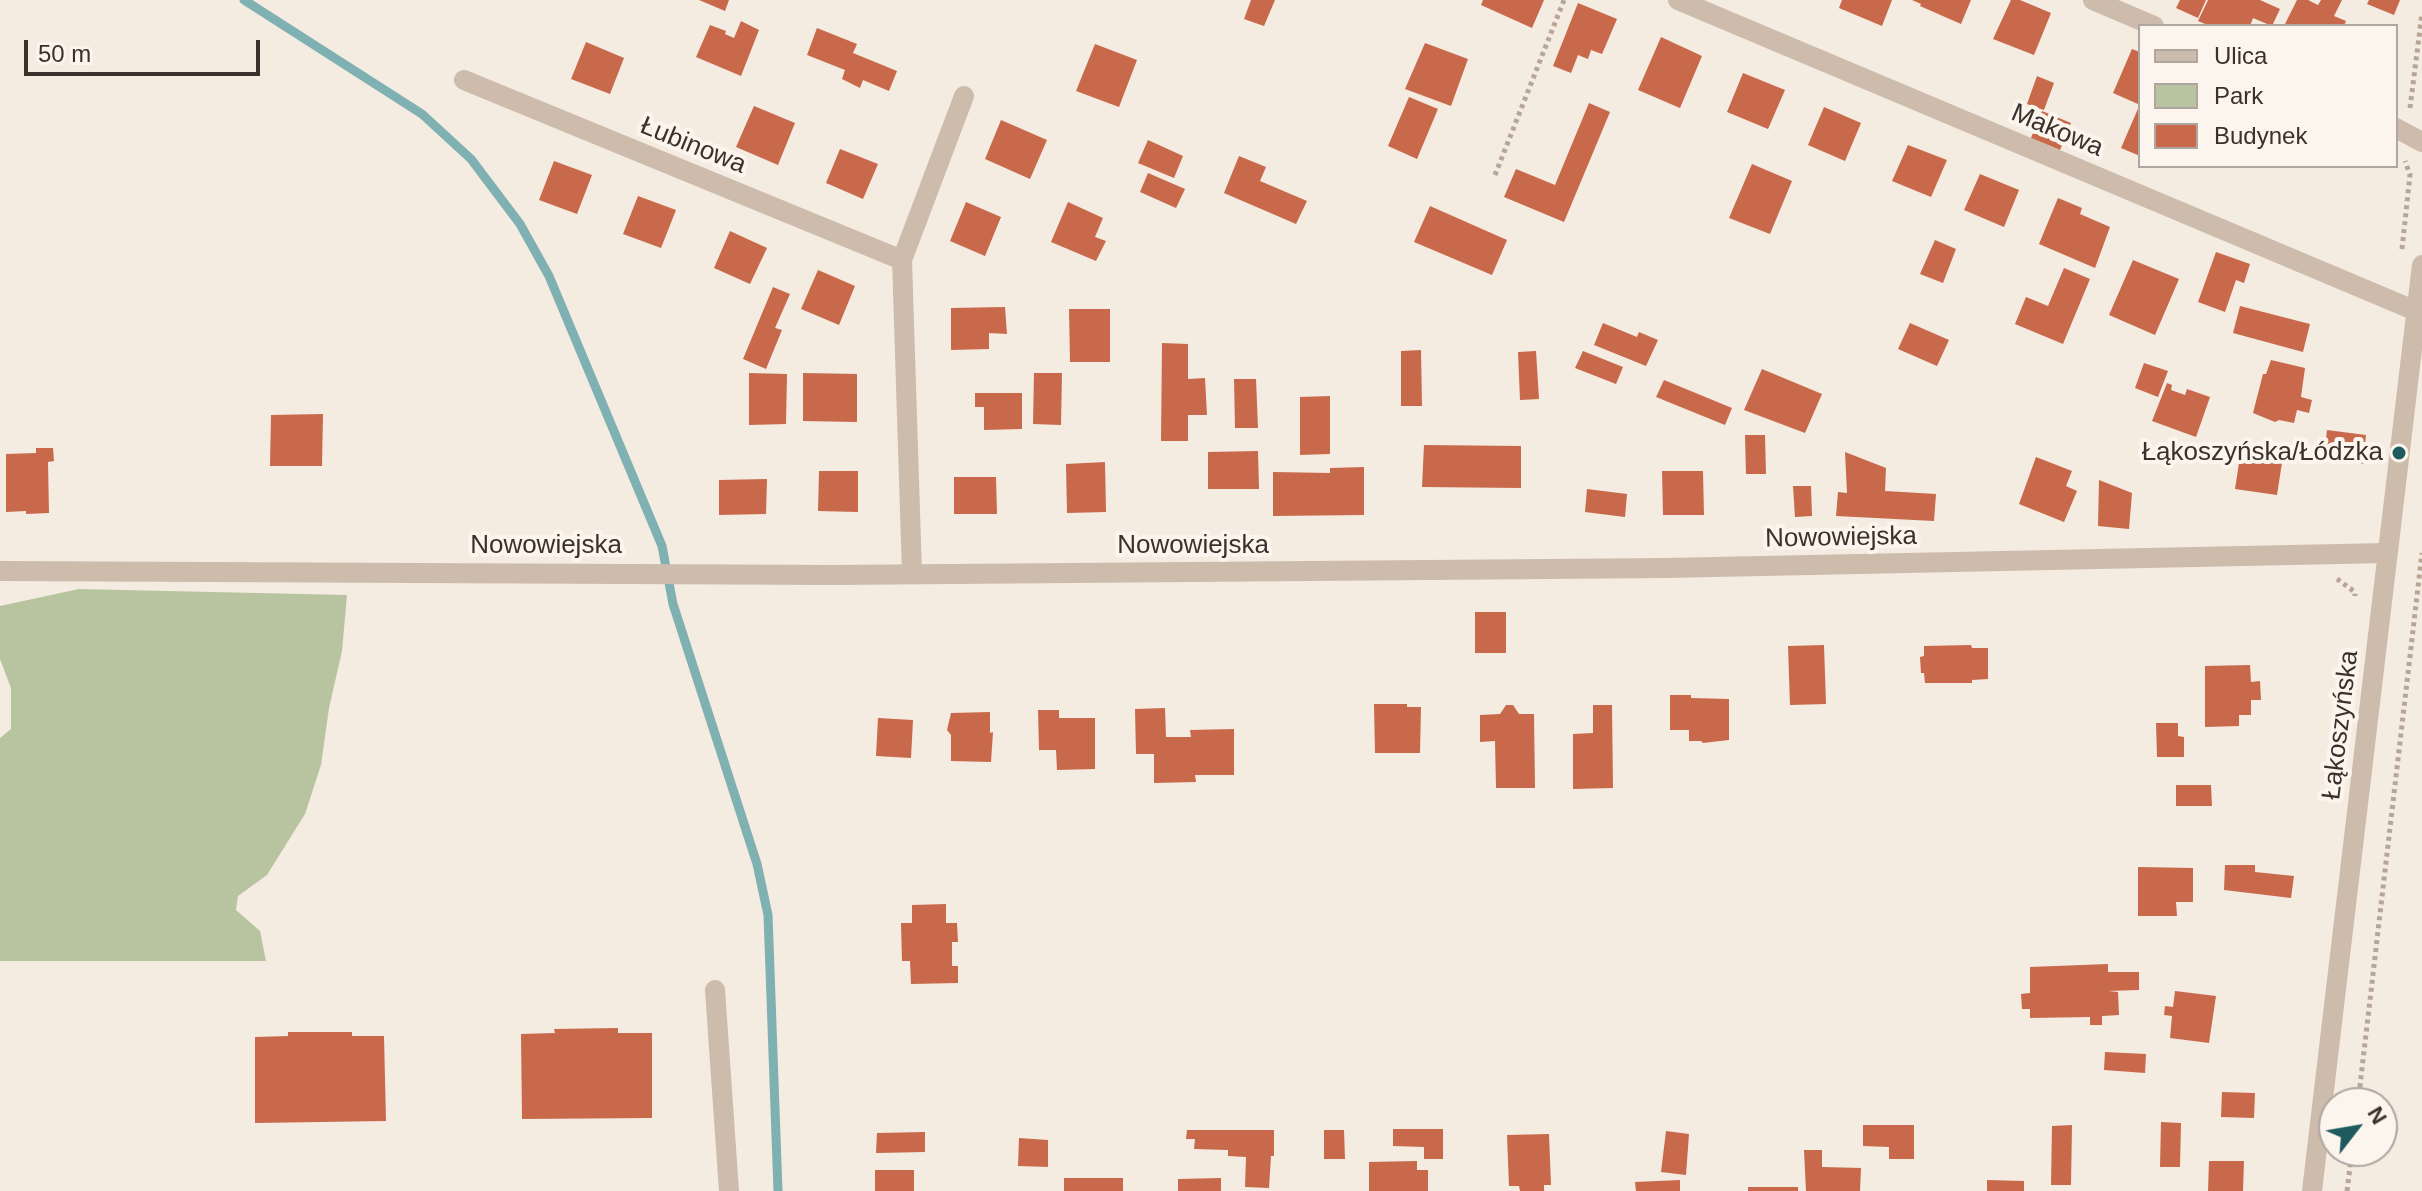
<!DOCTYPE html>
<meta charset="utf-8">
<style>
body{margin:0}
#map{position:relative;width:2422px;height:1191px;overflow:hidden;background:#f4ebe1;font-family:Helvetica,sans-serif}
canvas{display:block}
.legend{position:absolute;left:2138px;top:24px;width:260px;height:144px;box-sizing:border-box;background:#fbf5ee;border:2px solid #aea6a0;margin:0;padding:10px 14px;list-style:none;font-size:24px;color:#3b302b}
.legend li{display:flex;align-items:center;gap:16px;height:40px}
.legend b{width:40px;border:2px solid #aea6a0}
.north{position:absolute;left:2318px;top:1087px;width:80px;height:80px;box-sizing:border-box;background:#fbf5ee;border:2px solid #aea6a0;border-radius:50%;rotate:59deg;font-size:22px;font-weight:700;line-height:32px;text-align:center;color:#3b302b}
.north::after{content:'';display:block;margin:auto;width:28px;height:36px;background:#1f5a5e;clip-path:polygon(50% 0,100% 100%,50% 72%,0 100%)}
.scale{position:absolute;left:24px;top:40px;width:236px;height:36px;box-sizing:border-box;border:4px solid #3b302b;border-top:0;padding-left:10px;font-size:24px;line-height:28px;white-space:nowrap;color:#3b302b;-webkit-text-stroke:6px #fbf5ee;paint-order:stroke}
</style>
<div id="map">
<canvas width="2422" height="1191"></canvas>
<ul class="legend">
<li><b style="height:10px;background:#cdbbac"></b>Ulica</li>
<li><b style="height:22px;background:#b8c4a0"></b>Park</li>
<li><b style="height:22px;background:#c8694b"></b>Budynek</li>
</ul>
<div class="north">N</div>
<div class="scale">50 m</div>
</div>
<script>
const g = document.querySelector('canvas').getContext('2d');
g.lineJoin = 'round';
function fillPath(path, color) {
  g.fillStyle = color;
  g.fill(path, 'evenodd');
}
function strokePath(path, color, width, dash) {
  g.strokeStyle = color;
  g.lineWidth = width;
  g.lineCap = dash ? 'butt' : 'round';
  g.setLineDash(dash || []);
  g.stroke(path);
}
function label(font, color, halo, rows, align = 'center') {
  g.font = font + ' Helvetica,sans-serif';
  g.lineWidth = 8;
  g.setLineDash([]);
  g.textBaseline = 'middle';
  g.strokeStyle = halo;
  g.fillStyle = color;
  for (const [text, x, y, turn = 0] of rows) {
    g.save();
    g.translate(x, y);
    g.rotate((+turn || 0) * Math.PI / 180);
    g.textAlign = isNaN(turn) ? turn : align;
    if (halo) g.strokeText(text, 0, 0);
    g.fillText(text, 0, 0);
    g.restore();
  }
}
fillPath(new Path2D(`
 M79,589L347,595L342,651L329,708L321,765L305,814L267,875L238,896L236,910L260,931L266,961H0V738L11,729V688L0,659V606Z`), '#b8c4a0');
strokePath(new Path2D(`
 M244,0L422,114L471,159L520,224L549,276L662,546L673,604L757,864L768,915L778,1191`), '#7fb0b2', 9);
fillPath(new Path2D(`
 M699,0H729L725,11Z
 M1251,0H1275L1264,26L1244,19Z
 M1483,0H1544L1532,28L1481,5Z
 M1842,0H1892L1882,26L1839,8Z
 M1912,0H1971L1961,24L1920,6L1921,4Z
 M2011,0H2020L2051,13L2034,55L1993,39Z
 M2180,0H2206L2198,18L2176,8Z
 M2208,0H2260L2280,9L2272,26L2253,18L2250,26H2210L2198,21Z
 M2297,0H2308L2318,5L2321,0H2342L2334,16L2346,21L2344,26H2284Z
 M2369,0H2400L2394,15L2367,4Z
 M1578,3L1617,19L1602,54L1591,50L1588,59L1578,55L1571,73L1553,66Z
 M741,21L759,30L741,76L696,57L710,25L726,31L725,34L734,38Z
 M817,28L857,44L853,53L897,71L889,91L863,80L860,88L842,79L845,70L807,55Z
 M1661,37L1702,56L1680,108L1638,90Z
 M586,42L624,58L610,94L571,79Z
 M1425,43L1468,59L1451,106L1405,89Z
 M1095,44L1137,60L1119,107L1076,91Z
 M2132,49L2140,52L2138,104L2113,93Z
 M1743,73L1785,90L1768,129L1727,112Z
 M2037,76L2054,83L2044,110L2027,104Z
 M1409,97L1438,109L1417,159L1388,146Z
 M1589,103L1610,112L1564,222L1504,197L1516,169L1555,185Z
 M2140,104V156L2121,148Z
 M754,106L795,123L778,165L736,147Z
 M1824,107L1861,123L1845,161L1808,145Z
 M2042,111L2071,123L2060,150L2031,138Z
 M1001,120L1047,140L1030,179L985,159Z
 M1148,140L1183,156L1174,178L1138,163Z
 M1908,145L1947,160L1931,197L1892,181Z
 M840,149L878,164L863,199L826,183Z
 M1239,156L1266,167L1260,181L1307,201L1296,224L1224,193Z
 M554,161L592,175L577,214L539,200Z
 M1752,164L1792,181L1770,234L1729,218Z
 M1148,173L1185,189L1176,208L1140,192Z
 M1980,174L2019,190L2004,227L1964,210Z
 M638,196L676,210L661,248L623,234Z
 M2058,198L2082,208L2080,214L2110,227L2095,268L2039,244Z
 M966,202L1001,217L985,256L950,241Z
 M1068,202L1103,218L1095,237L1106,241L1096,261L1051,242Z
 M1430,206L1507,240L1492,275L1414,242Z
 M730,231L767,248L750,284L714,268Z
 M1935,240L1956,249L1943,283L1920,274Z
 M2216,252L2250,264L2244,283L2236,280L2225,312L2198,302Z
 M2133,260L2179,279L2155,335L2109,315Z
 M2064,268L2090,279L2063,344L2015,324L2026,297L2048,306Z
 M818,270L855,286L839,325L801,309Z
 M773,287L790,294L775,328L782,330L766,369L743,359Z
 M2240,306L2310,324L2303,352L2233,333Z
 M1005,307L1007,334L989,333V349L951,350V308Z
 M1069,309H1110V362H1070Z
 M1603,323L1637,337L1639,332L1658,340L1646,366L1594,345Z
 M1910,323L1949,340L1937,366L1898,349Z
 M1162,343L1188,344V379L1205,378L1207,415H1188V441H1161Z
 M1421,350L1422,406H1401V351Z
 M1536,351L1539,399L1520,400L1518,352Z
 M1583,351L1623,367L1616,384L1575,368Z
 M2271,360L2305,368L2301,397L2312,400L2309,413L2297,410L2294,423L2279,420L2275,422L2253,413L2263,374H2266Z
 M2144,363L2168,371L2158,397L2135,388Z
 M1762,369L1822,394L1805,433L1744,410Z
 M749,373L787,374L786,424L749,425Z
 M803,373L857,374V422L803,421Z
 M1034,373H1062L1061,425L1033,424Z
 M1234,379H1256L1258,428H1235Z
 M1664,380L1732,408L1725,425L1656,397Z
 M2167,383L2172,385L2171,390L2185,395L2187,389L2210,397L2196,437L2152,421Z
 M975,393H1022V429L984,430V407H975Z
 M1330,396V454L1300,455V397Z
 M323,414L322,466H270L271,415Z
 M2327,430L2366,435L2363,464L2339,461L2324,456Z
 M1745,435H1765L1766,474H1746Z
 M1424,445L1521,446V488L1422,487Z
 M36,448H53L54,461L48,462L49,513L26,514V511L6,512V454L36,453Z
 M2241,450L2283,456L2277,495L2235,489Z
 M1258,451L1259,489H1208V452Z
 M1845,452L1886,468L1885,491L1936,494L1934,521L1836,516L1838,492L1847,493Z
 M2036,457L2072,471L2066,486L2077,491L2064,522L2019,504Z
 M1105,462L1106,512L1067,513L1066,464Z
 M1364,467V515L1273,516V472L1330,473V468Z
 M819,471H858V512L818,511Z
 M1662,471H1703L1704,515H1663Z
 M954,477H996L997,514H954Z
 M767,479L766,514L719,515V480Z
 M2099,480L2132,493L2129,529L2098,526Z
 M1793,486H1811L1812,516L1795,517Z
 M1587,489L1627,494L1625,517L1585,512Z
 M1475,612H1506V653H1475Z
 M1824,645L1826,704L1790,705L1788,646Z
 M1971,645L1972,648H1988V679L1972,680V683H1925L1924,673H1921L1920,657L1924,656V646Z
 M2250,665L2251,682L2260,681L2261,700H2251V715H2239V726L2205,727V666Z
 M1670,695H1691V698L1729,699V740L1703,743L1701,741H1689V730H1670Z
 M1374,704H1407V707H1421L1420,753H1375Z
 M1506,705H1513L1519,714H1534L1535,788H1496L1495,741L1480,742V715L1500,714Z
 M1593,705H1612L1613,788L1573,789V734L1593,733Z
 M1165,708L1166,737H1191L1190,730L1234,729V775H1195L1196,782L1154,783V754H1136L1135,709Z
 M1038,710H1059V718H1095V769L1057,770L1056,750H1039Z
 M990,712V733L993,732L991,762L951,761V735L947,730L951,713Z
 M878,718L913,720L911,758L876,756Z
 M2156,723H2178V736L2184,737V757H2157Z
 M2176,785H2211L2212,806H2176Z
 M2225,865H2255V872L2294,876L2291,898L2224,890Z
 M2138,867L2193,868V902H2176L2177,916H2138Z
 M946,904V923H957L958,942H952V966H958V983L911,984L910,961H902L901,923H912V905Z
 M2108,964V972H2139V990L2108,991L2118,992L2119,1015L2102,1016V1025H2090V1017L2030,1018V1009H2022L2021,994L2030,993V967Z
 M2175,991L2216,996L2209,1043L2170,1038L2172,1016L2164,1015L2165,1006L2173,1007Z
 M618,1028V1033H652V1118L522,1119L521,1034L555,1033L554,1029Z
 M288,1032H352V1036H384L386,1121L255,1123V1037L288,1036Z
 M2105,1052L2146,1054L2145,1073L2104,1070Z
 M2222,1092L2255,1093L2254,1118L2221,1117Z
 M2161,1122L2181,1123L2180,1167H2160Z
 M1863,1125H1914V1159H1889V1147L1863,1146Z
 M2072,1125L2071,1185H2051L2052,1126Z
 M1393,1129H1443V1159H1424V1147L1393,1146Z
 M1187,1130H1274V1156H1271L1269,1188L1245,1187L1246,1157L1228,1156V1150L1194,1149L1195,1139H1186Z
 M1324,1130H1344L1345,1159H1324Z
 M1666,1131L1689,1134L1686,1175L1661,1172Z
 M925,1132V1152L876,1153L877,1133Z
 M1549,1134L1551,1185H1544V1191H1520L1519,1186H1509L1507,1135Z
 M1019,1138L1048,1140V1167L1018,1166Z
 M1804,1150H1822V1167L1861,1168L1860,1191H1806Z
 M1417,1161V1170H1428V1191H1369V1162Z
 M2209,1161H2244L2243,1191H2208Z
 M875,1170H914V1191H875Z
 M1064,1178H1123V1191H1064Z
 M1221,1178V1191H1178V1179Z
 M1680,1180V1191H1636L1635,1182Z
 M1987,1180L2024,1181V1191H1987Z
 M1748,1187H1798V1191H1748Z`), '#c8694b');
strokePath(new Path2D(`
 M2410,108L2422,13
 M1495,175L1564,0
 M2402,249L2410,175L2405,161
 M2337,579L2355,592V596
 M2358,1103L2422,553
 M2347,1191L2352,1151`), '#b9a596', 5, [4, 4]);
strokePath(new Path2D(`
 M1678,0L2416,311
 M2093,0L2154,26
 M464,80L902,260
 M2396,128L2422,142
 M0,571L834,575L1666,568L2387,553
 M912,574L902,260L964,96
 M715,990L729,1191`), '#cdbbac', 20);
strokePath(new Path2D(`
 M2312,1191L2422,265`), '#cdbbac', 20);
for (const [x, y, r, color] of [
 [2399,453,8,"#1f5a5e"]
]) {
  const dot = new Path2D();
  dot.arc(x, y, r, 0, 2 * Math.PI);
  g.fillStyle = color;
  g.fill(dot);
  strokePath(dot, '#fbf5ee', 3);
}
label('26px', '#3b302b', '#fbf5ee', [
 ["Makowa",2057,131,23],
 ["Łubinowa",693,146,22],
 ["Nowowiejska",1841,538,-1],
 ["Nowowiejska",546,546],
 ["Nowowiejska",1193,546],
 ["Łąkoszyńska",2341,725,-83]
]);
label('26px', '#3b302b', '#fbf5ee', [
 ["Łąkoszyńska/Łódzka",2383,453]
], 'right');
</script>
